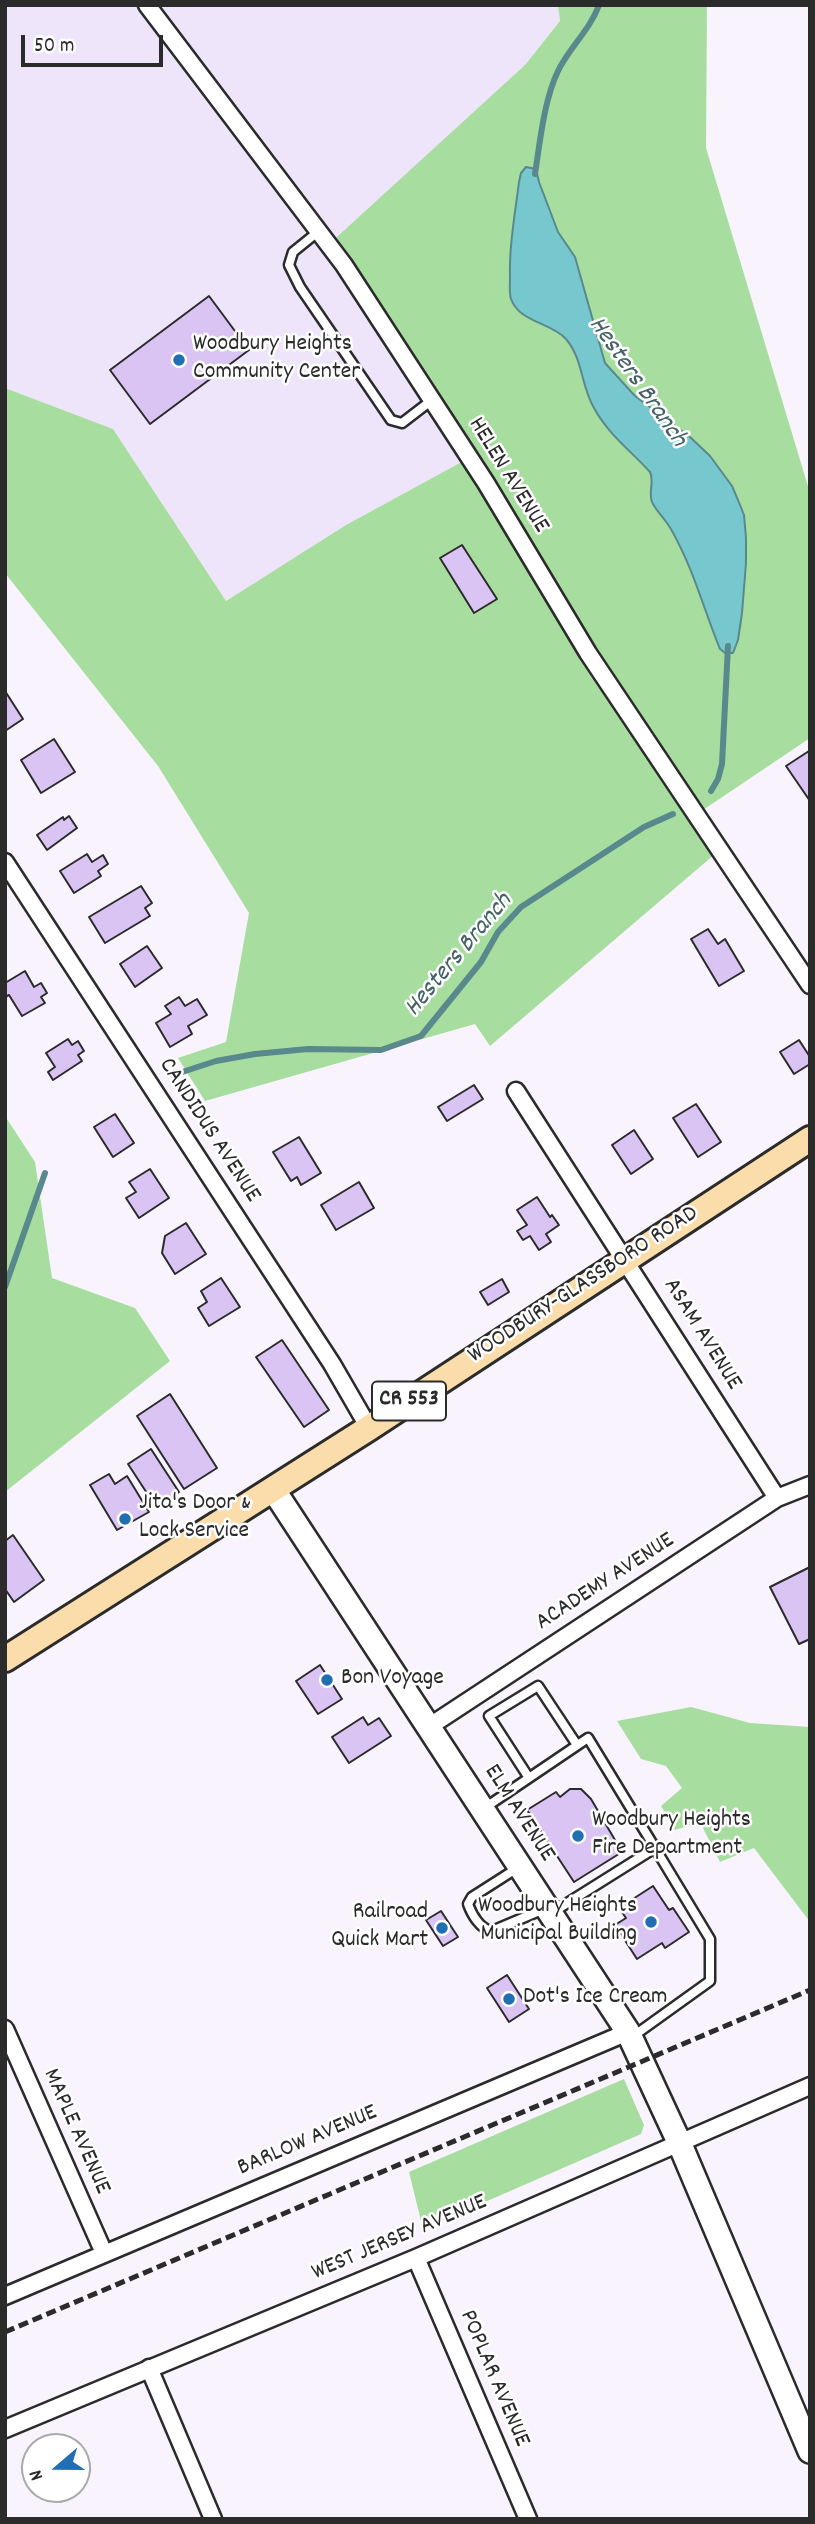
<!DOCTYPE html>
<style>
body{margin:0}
#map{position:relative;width:815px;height:2524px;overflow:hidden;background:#f8f3fd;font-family:Dekko,sans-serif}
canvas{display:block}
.frame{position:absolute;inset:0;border:7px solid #2b2b2b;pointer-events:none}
.north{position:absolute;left:21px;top:2433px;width:70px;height:70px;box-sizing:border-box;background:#fff;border:2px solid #aaa;border-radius:50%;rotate:250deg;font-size:19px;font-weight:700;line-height:28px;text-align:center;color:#2b2b2b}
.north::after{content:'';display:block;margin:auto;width:24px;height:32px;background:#1f6fb2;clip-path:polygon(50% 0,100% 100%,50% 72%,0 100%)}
.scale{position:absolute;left:21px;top:35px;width:142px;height:32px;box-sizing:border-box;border:4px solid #2b2b2b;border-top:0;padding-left:9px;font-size:21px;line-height:24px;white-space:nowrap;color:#2b2b2b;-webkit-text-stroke:5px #fff;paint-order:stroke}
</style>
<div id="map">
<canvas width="815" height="2524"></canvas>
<div class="frame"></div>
<div class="north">N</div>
<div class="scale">50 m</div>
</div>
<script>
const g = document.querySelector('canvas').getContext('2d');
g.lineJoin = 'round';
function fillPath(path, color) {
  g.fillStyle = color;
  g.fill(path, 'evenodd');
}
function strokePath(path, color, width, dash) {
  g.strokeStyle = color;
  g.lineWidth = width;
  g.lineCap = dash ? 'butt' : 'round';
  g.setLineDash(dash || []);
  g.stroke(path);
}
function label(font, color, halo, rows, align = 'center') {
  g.font = font + ' Dekko,sans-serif';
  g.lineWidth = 5;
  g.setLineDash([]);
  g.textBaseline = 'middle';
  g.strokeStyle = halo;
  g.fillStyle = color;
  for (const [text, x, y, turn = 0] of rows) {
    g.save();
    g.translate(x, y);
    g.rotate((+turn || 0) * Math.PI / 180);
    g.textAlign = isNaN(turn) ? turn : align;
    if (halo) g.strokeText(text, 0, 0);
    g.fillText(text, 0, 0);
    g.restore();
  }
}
fillPath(new Path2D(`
 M5,5H558L560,21L525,65L328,246L467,459L346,525L226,601L113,429L5,388Z`), '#efe5fa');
fillPath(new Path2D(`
 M558,5H707L706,148L810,493V738L694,816L715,854L490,1046L475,1024L205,1101L178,1058L226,1042L249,913L158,766L5,573V388L113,429L226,601L346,525L467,459L327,246L525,65L560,21Z
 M5,1116L35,1162L52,1278L135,1308L170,1361L5,1492Z
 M691,1707L750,1723L810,1727V1922L754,1848L720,1862L700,1822L675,1830L661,1806L682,1788L666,1766L641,1759L617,1721Z
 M624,2079L644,2125L641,2134L423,2229L409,2172Z`), '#a8dda0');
const water = new Path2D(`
 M526,167L536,169L539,182L558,232L575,257L605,363L635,396L690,437L710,456L732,486L738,500L744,515L746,538V563L742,613L738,640L733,653H725L720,649C704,610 693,568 672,531C667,521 658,513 653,504C647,494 655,483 650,472C631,451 608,434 594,408C581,386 583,359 566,339C552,323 519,322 511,299C509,293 510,285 510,278C509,246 515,214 519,182L521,173Z`);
fillPath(water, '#77c8ce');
strokePath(water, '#59898d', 2);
strokePath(new Path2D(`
 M535,174C540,142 544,100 558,71C569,48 590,30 599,5
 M711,791L718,779L722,764L728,646
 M173,1075L216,1061L255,1054L308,1049L381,1050L421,1036L481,962L498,932L521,907L644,827L673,814
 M5,1287L45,1173`), '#59898d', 6);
const building = new Path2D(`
 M209,296L249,350L150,424L110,370Z
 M462,545L497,599L474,613L440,558Z
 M5,691L23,719L5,731Z
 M54,739L75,772L41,793L21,760Z
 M809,751L810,753V801L786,766Z
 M69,816L77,828L47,850L37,835L63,817L64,820Z
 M87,854L92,862L103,855L108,864L98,871L101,876L74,893L60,871Z
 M141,886L152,903L145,908L150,916L105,943L89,917Z
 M708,929L718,944L725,939L744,971L719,986L691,939Z
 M147,946L162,968L135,987L120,964Z
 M25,971L34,987L41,983L47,993L41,997L45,1003L22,1016L9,995L5,997V983Z
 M179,997L185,1006L197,999L207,1015L188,1026L192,1034L170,1047L156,1023L171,1014L165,1006Z
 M68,1039L72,1045L78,1041L84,1051L78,1055L82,1061L53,1080L48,1072L55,1067L46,1053Z
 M799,1040L810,1057V1064L794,1074L780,1052Z
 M474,1085L483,1099L447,1121L438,1107Z
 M696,1104L721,1142L698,1157L673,1118Z
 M115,1114L134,1143L113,1157L94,1127Z
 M634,1130L653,1159L631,1174L612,1145Z
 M299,1137L321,1173L301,1185L297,1177L291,1181L273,1152Z
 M150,1169L169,1198L139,1218L126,1198L136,1192L129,1182Z
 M359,1182L374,1208L336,1230L321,1205Z
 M537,1197L550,1217L552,1215L559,1225L546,1234L551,1242L539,1250L530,1236L523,1240L517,1231L527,1225L517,1210Z
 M186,1223L206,1254L175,1274L162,1253L165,1236Z
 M221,1278L240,1307L209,1326L198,1308L207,1302L201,1291Z
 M502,1279L509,1292L488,1305L480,1292Z
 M282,1340L329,1410L304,1427L256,1357Z
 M170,1394L217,1468L184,1489L137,1416Z
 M151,1449L179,1492L156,1507L128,1464Z
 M109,1474L115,1484L127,1476L149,1512L117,1530L90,1485Z
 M13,1535L44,1580L14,1602L5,1589V1541Z
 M810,1567V1639L799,1644L770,1587Z
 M320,1665L342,1699L318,1714L296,1681Z
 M363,1717L368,1725L379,1718L391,1736L349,1763L332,1737Z
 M570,1789H581L591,1799L622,1852L574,1882L527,1810L556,1792L560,1797Z
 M653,1886L669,1910L673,1908L689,1932L665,1948L662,1943L637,1959L615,1925L626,1918L619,1908Z
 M441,1911L458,1937L443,1946L426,1920Z
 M507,1975L529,2009L509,2022L487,1988Z`);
fillPath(building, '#dac4f4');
strokePath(building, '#2b2b2b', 2);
const lane = new Path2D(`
 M319,231L293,252L289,265L300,287L391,420L402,423L432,400
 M529,1778L489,1716L538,1686L577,1745
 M483,1809L588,1738L655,1848
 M519,1867L472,1897L468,1904C472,1915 480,1929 492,1931L544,1909
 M553,1912L655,1848L710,1939V1981L632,2037`);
const street = new Path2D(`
 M147,5L344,265L486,483L588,653L810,985
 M5,862L332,1364L369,1428
 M516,1091L777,1498
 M430,1726L777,1498L810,1485
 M5,2029L104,2253
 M416,2258L528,2519
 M5,2296L628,2032
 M149,2368L213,2519
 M5,2429L416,2258L810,2086`);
const secondary = new Path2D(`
 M273,1489L628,2032L679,2142L810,2451`);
const primary = new Path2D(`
 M5,1659L369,1428L810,1139`);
strokePath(lane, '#2b2b2b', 13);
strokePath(street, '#2b2b2b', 21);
strokePath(secondary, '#2b2b2b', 28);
strokePath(primary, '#2b2b2b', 30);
strokePath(lane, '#fff', 8);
strokePath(street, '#fff', 16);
strokePath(secondary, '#fff', 23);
strokePath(primary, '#faddab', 24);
strokePath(new Path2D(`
 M5,2332L810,1990`), '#2b2b2b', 5, [10, 5]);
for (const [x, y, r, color] of [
 [179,360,7,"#1f6fb2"],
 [125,1519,7,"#1f6fb2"],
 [327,1680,7,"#1f6fb2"],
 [578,1836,7,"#1f6fb2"],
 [651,1922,7,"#1f6fb2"],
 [442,1928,7,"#1f6fb2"],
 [509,1999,7,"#1f6fb2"]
]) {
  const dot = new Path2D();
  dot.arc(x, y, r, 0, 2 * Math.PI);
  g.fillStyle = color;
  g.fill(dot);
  strokePath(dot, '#fff', 2.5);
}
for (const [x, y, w] of [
 [409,1401,74]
]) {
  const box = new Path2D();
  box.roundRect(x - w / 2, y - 19.5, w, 39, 5);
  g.fillStyle = '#fff';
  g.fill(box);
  strokePath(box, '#2b2b2b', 2);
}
label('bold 23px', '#2b2b2b', null, [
 ["CR 553",409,1401]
]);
label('24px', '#2b2b2b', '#fff', [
 ["Woodbury Heights",193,346],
 ["Community Center",193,374],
 ["Jita's Door &",139,1505],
 ["Lock Service",139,1533],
 ["Bon Voyage",341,1680],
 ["Woodbury Heights",592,1822],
 ["Fire Department",592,1850],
 ["Woodbury Heights",637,1908,"right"],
 ["Municipal Building",637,1936,"right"],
 ["Railroad",428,1914,"right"],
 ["Quick Mart",428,1942,"right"],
 ["Dot's Ice Cream",523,1999]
], 'left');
label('24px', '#2b2b2b', '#fff', [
 ["HELEN AVENUE",507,476,58],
 ["CANDIDUS AVENUE",208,1131,57],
 ["WOODBURY-GLASSBORO ROAD",584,1286,-33],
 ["ASAM AVENUE",701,1335,58],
 ["ACADEMY AVENUE",606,1583,-33],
 ["ELM AVENUE",518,1814,57],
 ["MAPLE AVENUE",75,2132,66],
 ["BARLOW AVENUE",308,2142,-23],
 ["WEST JERSEY AVENUE",400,2239,-23],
 ["POPLAR AVENUE",493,2379,67]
]);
label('italic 26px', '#466264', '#fff', [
 ["Hesters Branch",636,383,55],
 ["Hesters Branch",460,956,-50]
]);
</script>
